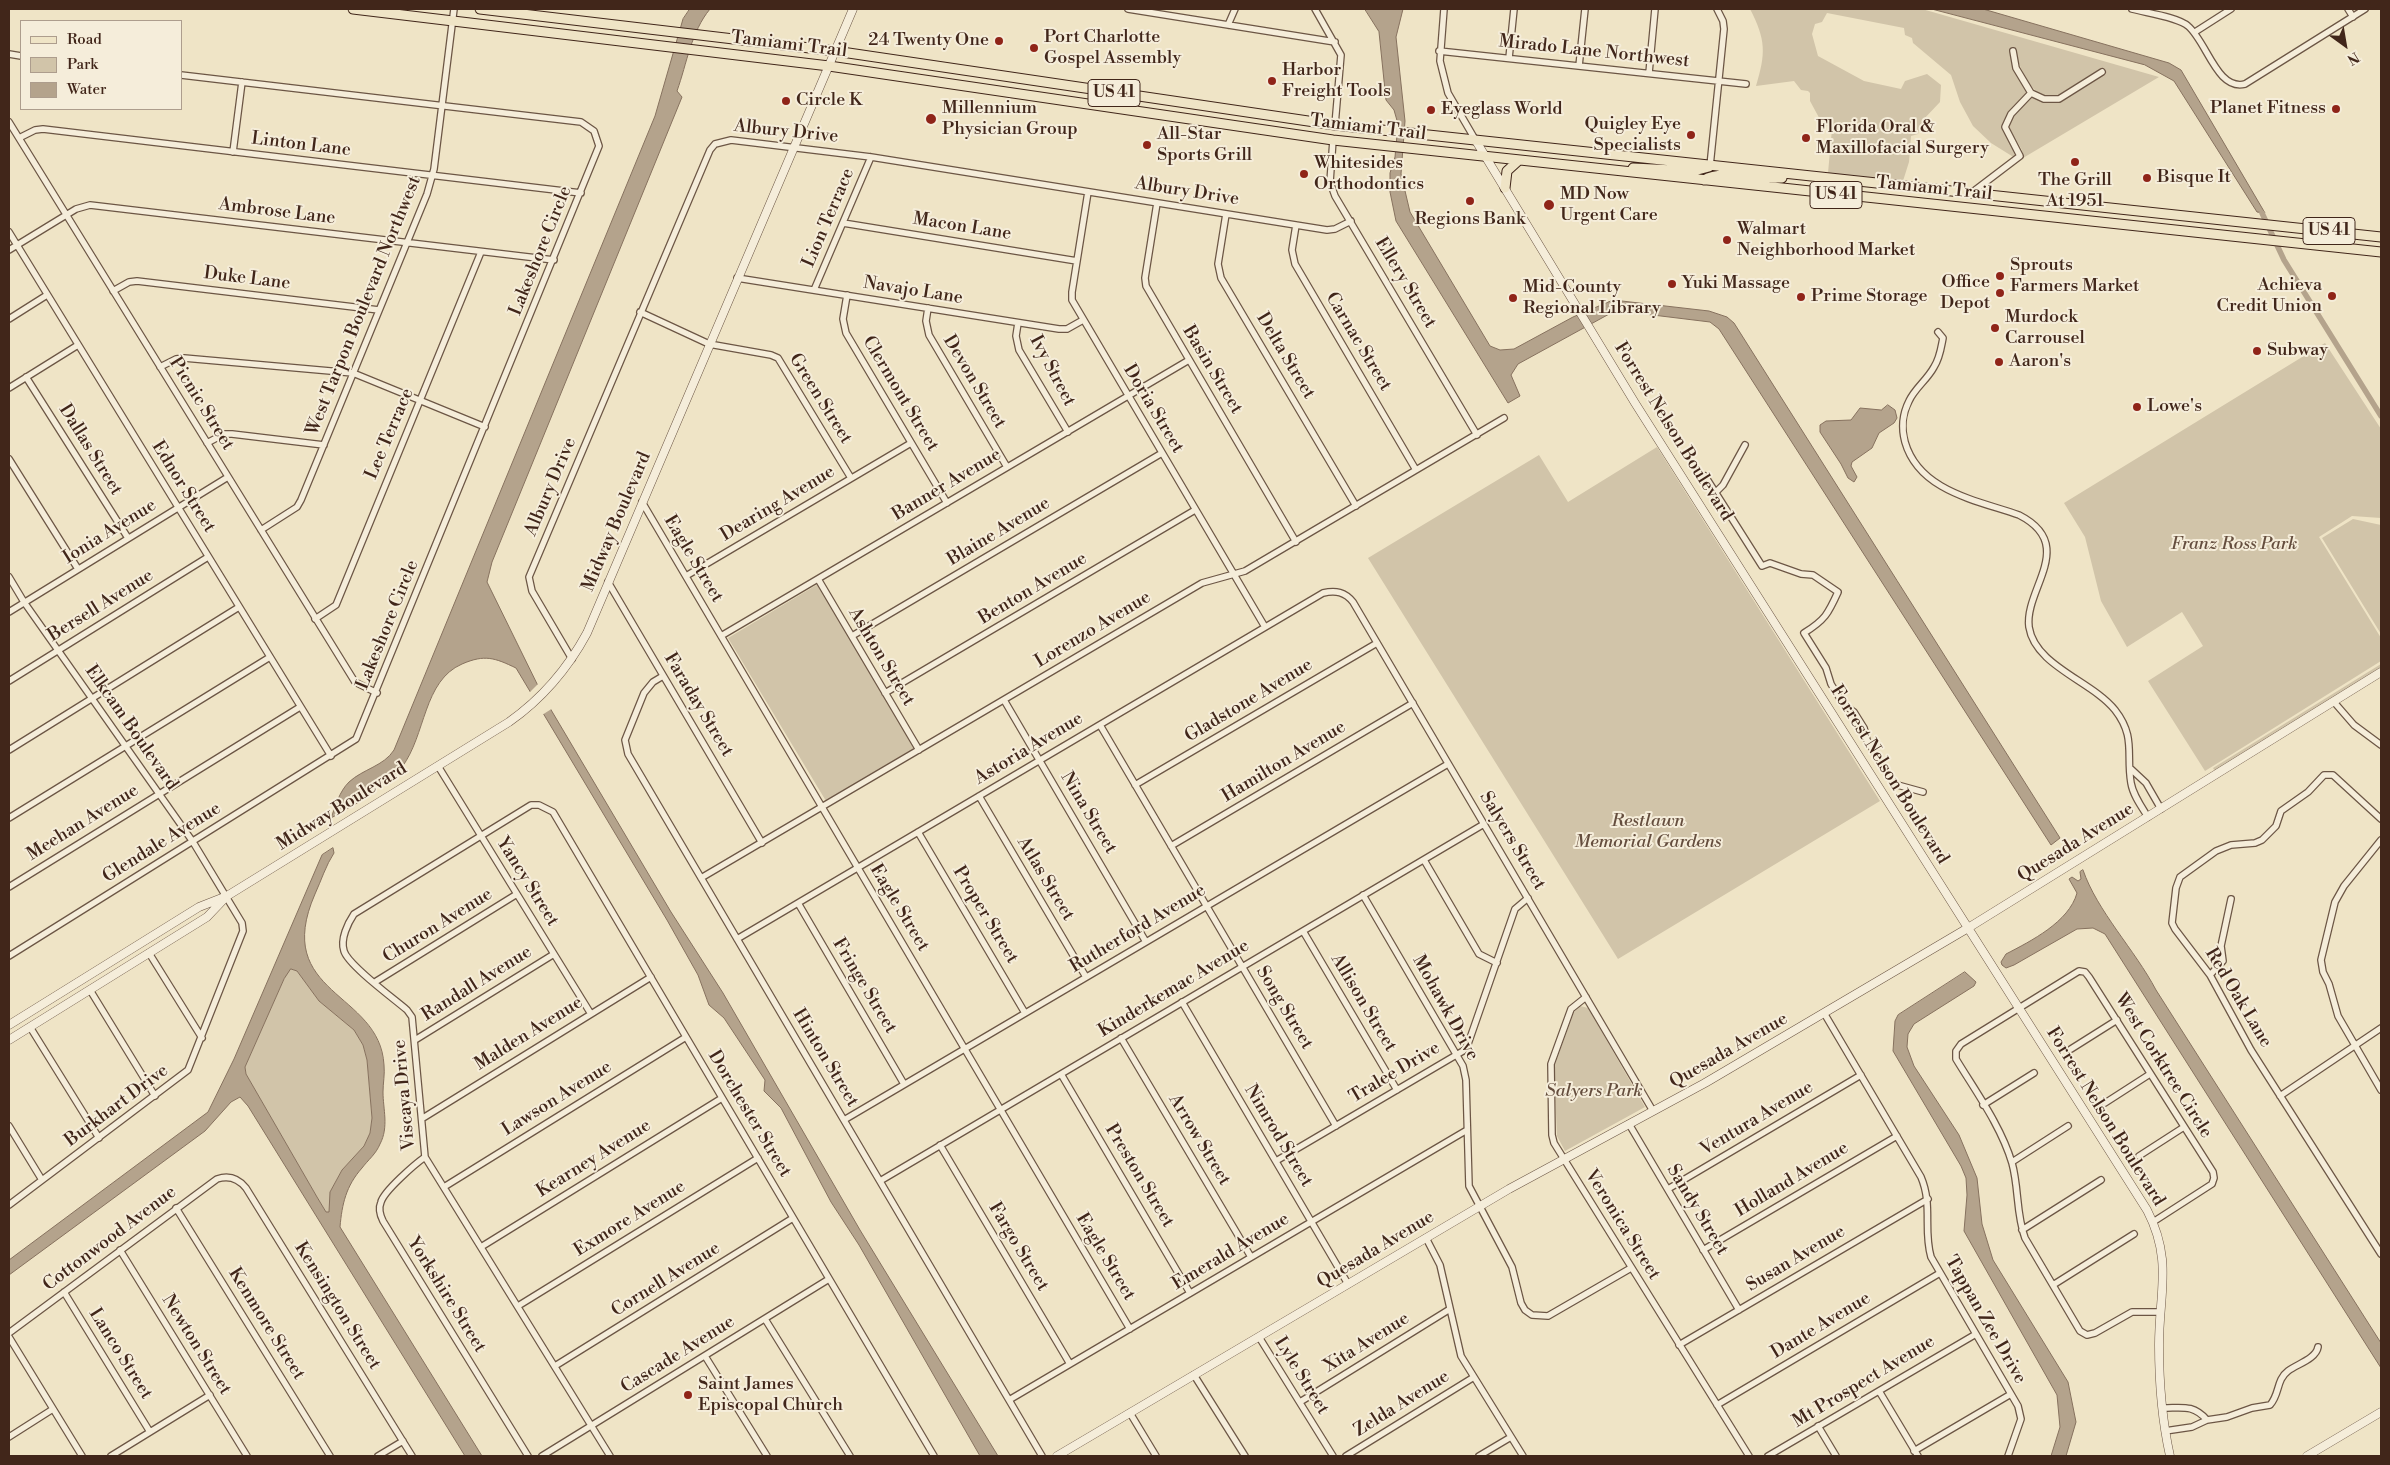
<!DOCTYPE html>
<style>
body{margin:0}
#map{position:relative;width:2390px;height:1465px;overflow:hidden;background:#efe4c6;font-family:"Libre Bodoni",serif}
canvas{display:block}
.frame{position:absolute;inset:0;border:10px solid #41261a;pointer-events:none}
.legend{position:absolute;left:20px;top:20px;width:162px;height:90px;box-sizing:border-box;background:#f5edda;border:1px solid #ad9d8d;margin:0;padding:6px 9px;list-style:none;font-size:15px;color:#41261a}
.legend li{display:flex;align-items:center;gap:10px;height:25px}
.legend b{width:25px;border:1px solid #ad9d8d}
.north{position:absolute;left:2320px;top:20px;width:50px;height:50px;-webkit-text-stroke:4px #f5edda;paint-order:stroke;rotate:148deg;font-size:14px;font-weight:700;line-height:20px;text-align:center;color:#41261a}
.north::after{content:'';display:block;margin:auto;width:18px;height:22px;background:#41261a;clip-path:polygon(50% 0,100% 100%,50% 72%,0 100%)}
</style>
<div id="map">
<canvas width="2390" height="1465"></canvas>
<div class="frame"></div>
<ul class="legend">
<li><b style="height:6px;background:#efe4c6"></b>Road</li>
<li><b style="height:14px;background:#d1c4a9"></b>Park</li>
<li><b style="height:14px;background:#b4a38c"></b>Water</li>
</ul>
<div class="north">N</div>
</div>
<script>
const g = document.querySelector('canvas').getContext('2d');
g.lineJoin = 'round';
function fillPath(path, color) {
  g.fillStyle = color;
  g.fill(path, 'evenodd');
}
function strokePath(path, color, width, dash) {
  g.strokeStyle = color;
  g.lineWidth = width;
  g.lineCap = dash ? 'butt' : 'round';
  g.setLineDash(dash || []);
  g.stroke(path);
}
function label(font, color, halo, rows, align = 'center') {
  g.font = font + ' "Libre Bodoni",serif';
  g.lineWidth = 4;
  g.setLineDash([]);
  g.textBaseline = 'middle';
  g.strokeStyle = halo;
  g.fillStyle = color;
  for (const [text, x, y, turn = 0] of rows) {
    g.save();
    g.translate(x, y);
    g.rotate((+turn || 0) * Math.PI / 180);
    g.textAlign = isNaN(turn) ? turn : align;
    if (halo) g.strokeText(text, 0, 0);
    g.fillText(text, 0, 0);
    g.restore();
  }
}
fillPath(new Path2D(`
 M1750,9H1922L2159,77L2023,158L2022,150L2008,126L2013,116L2031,96L2052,103L2060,102L2106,73L2103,69C2080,83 2047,115 2028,81C2021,69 2017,62 2016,49H2011L2014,68L2027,92L2008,112L2002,125L2017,155L2015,158L1991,143L1973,126L1960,102L1951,75L1913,43L1912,38L1905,35L1904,28L1827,13L1822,22L1815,24L1812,34L1818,56L1864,81L1901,89L1905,81L1927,74L1941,85L1940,102L1923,120L1918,134L1911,136L1909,162L1903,181L1828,173L1832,129L1830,126L1823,125L1810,101V93L1808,91L1801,90L1794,81L1756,86C1766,53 1766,40 1750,9Z
 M2325,343L2381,429V518L2352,516L2319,537L2381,638V661L2205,771L2148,681L2203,646L2182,612L2127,647L2101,601L2085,537L2064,503Z
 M1657,447L1880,801L1618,959L1368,558L1539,455L1568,502Z
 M2353,519L2381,525V634L2322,538Z
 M818,584L915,749L826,801L728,638Z
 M2381,664V669L2215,771L2213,768Z
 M291,969L297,971L319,1001L354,1030L363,1045L367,1060L372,1118L370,1133L364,1146L342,1170L330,1192V1212H326L317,1197L246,1074L245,1067L284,979Z
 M1580,1006L1588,1008L1645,1107L1565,1151L1557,1136L1554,1067L1574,1012Z`), '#d1c4a9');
const water = new Path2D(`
 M690,9H710C691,32 687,63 677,91L682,97L492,562L487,582L544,698L671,912L723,993L860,1230L998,1456H980L859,1245L831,1202L781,1108L764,1091L765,1080L724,1018L709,1005L698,975L667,920L516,668C495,658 485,654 462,664C423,681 426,735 402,767C395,777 372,788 361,795L359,802L331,818C336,805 339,792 349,782C363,769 384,766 394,750L655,116L683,19Z
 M1365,9H1403L1396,37L1405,121L1401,174L1410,212L1490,346L1500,350L1514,349L1573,317L1613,300L1709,311L1727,317L1734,323L2060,838L2051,845L1719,329L1710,322L1620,311L1611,313L1518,364L1511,375L1520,396L1508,403L1396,221L1390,192V173L1395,157L1398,124L1394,110L1386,100L1379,32Z
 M1932,9H1983L2169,63L2181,70L2265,213L2257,212L2174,81L2145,65Z
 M1888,405L1895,410L1897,418L1894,423L1879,433L1872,448L1852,462L1851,466L1857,477L1854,482L1848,478L1841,464L1820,432V425L1826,421L1851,420L1860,408L1881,410Z
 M333,848L334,853C326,865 321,881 315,894C271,995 380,991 384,1065C385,1074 383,1083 383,1092C383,1109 389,1127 380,1144C376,1154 368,1160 362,1168C346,1186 342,1204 340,1227L482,1456H465L248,1106L240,1097L231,1102L205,1131L9,1275V1260L208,1112L234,1059L322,855ZM291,969L297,971L319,1001L354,1030L363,1045L367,1060L372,1118L370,1133L364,1146L342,1170L330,1192L329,1212H326L317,1197L246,1074L245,1067L284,979Z
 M2083,870C2097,911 2135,950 2156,990L2381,1343V1368L2105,934L2093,928L2077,929L2014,965L2006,968L2002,965L2001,962L2006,954C2031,941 2069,922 2077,893L2069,879L2072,877L2078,881L2081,879L2080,872Z
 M1965,972L1976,982L1974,986L1914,1024L1908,1034L1907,1047L1914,1066L1959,1135L1977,1178L1982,1224L1993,1260L2068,1382L2076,1422L2066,1456H2051L2060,1427L2057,1395L1964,1231L1967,1195L1966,1178L1961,1166L1893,1051L1895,1021L1898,1015Z`);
fillPath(water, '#b4a38c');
strokePath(water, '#86715e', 1);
fillPath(new Path2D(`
 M539,683L553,708L542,715L529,693Z`), '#efe4c6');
strokePath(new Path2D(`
 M2262,213L2284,260L2381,416`), '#b4a38c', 5.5);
const minor = new Path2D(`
 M1128,9L1335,42
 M1315,9L1341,55L1335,125
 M1444,9L1440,61L1448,93L1476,141
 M2132,9C2147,13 2178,17 2188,26C2207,42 2217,91 2245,84L2365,9
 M2348,9L2353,17
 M1228,25L1235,9
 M2195,32L2231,9
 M1439,51L1746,84
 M2013,51L2016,68L2031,93L2044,99H2059L2102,72
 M9,54L21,56
 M1509,58L1514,9
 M1579,66L1585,9
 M1649,73L1655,9
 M9,122L355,682L377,693
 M19,138L35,130L43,129L581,193
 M1333,140L1330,182L1335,196L1477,435
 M233,152L242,82
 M1710,166L1724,29L1723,21L1717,9
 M1088,192L1072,292V300L1265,627
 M1970,194L2020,156L2005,127L2011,114L2031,93
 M1157,203L1145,278L1146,286L1296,542
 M1226,214L1218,264L1221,278L1356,506
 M843,223L1077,261
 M1296,225L1292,250L1295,264L1416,470
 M9,232L331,756
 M9,250L76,209L90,205L554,260
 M737,278L1059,329H1067L1083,320
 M814,290L871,157
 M113,291L129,282L137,281L379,310
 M847,295L843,319L846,333L947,503
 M928,308L926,321L929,335L1007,467
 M640,312L709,344L771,355L778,358L851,478
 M9,319L47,295
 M1018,323L1016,336L1019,350L1068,432
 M1938,332L1943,338C1941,348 1940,358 1934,367C1927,380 1915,388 1909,401C1902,415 1901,427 1905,442C1919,491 1976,500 2019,515C2078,545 2024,589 2029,627C2035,666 2092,681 2115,710C2136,737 2126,754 2131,783C2133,795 2141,806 2148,817
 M160,367L176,359L184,358L353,373L485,427
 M26,377L128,538
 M9,388L78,345
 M207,443L224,434H232L324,445
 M9,459L78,569
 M1705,476L1762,566L1770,563L1801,574L1813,575L1838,592C1828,614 1825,620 1804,633L1826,668L1831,684L1844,705L1854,712L1864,728L1867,740L1894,784L1923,792
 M1715,493L1723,485L1745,445
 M642,502L1130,1329
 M261,530L297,507L301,500L427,194L434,169L454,9
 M686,576L911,443
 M9,577L24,602L193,842L242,923L243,931L188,1070L9,1205
 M818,579L919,750
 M608,582L762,843
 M9,612L228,477
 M315,619L336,605L481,252
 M721,636L1189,360
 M852,636L1162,453
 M572,659L532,591L529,577L710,150L715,144L731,140L871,157L1327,230L1335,229L1351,221
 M663,676L653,682L644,693L625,740L628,754L1042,1456
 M9,681L208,557
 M885,693L1195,510
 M1004,700L1146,942
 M2334,702L2354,725L2381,745
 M1100,725L1336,1126
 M9,750L239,607
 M438,766L591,1014
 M2131,769L2146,783L2161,809
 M1135,785L1377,643
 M979,796L1086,977
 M9,818L270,657
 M2381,819L2333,775H2324L2308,792L2281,811L2276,826L2262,840L2255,843L2231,845L2216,851L2180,877L2176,888L2172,923L2175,929L2210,975L2251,1050L2381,1254
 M918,832L1025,1013
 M2381,840L2344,886L2335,902L2321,960L2323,972L2329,984L2338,1016L2381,1090
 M1171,846L1413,703
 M1424,860L1479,954L1497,963
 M701,878L1202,583L1245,571L1504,418
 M9,887L300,707
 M1363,895L1463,1066L1466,1080L1469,1186L1512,1267L1521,1303L1525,1310L1532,1315L1548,1316L1631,1268
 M798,903L904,1084
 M1303,931L1397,1090
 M737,939L1323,593C1336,590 1345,592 1353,602L1653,1111
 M149,953L202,1038
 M9,956L356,739L599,146L594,131L581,122L181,75
 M2210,975L2223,961L2221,946L2231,899
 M375,982L517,894
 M90,990L155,1096
 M1586,997L1571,1009L1551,1064L1552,1135L1554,1143L1749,1456
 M1182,1002L1348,1284
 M1824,1013L1921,1177C1933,1205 1923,1230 1931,1257L2018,1406L2021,1419L2008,1456
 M30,1027L99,1138
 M1121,1038L1251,1257
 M415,1040L554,954
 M2071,1049L2117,1020
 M1061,1074L1190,1293
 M2280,1096L2381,1028
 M2105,1103L2150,1074
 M1983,1105L2034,1073
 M423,1118L651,977
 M844,1120L1448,764
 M1629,1124L1739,1310
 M9,1126L42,1180
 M940,1145L1070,1364
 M2139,1156L2184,1127
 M425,1157C415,1164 384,1191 381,1202C378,1209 380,1215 383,1221L528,1456
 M1276,1161L1463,1051L1468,1044L1515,909L1528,898
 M2012,1162L2068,1126
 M880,1181L1484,824
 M444,1187L686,1037
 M1668,1189L1861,1075
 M176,1208L330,1456
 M2153,1222L2212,1184L2214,1178L2213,1172L2089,977L2085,972L2079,971L1961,1044L1956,1051V1059C1976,1092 2001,1126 2012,1163C2019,1188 2016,1214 2025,1238L2080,1331L2087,1335L2095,1333L2132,1312H2161
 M2022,1230L2101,1180
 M1426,1238L1440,1265L1461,1356L1523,1456
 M481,1247L722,1098
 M120,1250L247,1456
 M1703,1250L1897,1136
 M2053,1285L2134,1234
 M64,1292L150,1432
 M518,1306L758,1158
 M765,1319L850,1456
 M9,1333L217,1179C229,1175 238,1178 246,1188L412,1456
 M9,1337L82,1456
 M1259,1337L1333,1456
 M1679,1345L1928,1199
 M705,1356L767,1456
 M555,1366L793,1218
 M1194,1375L1245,1456
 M1879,1391L1918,1456
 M1009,1400L1467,1130
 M1300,1402L1450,1309
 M1717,1405L1940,1273
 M2163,1408C2182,1408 2193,1404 2207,1420
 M1130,1413L1156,1456
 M1818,1426L1836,1456
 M2165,1431L2192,1427L2207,1420L2227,1417L2252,1408L2270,1405C2280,1394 2276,1380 2288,1371C2297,1364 2316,1359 2318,1347
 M9,1437L53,1409
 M1914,1451L2011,1394
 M111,1456L210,1395
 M378,1456L403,1441
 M542,1456L829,1279
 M610,1456L425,1157L412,1017L407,1010C393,998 348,965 344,951C340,939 348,923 354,914L531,805H539L553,812L934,1456
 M1346,1456L1474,1377
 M1479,1456L1511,1437
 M1768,1456L1976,1334`);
const tertiary = new Path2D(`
 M1476,141L1635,403L2147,1210C2173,1260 2159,1293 2159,1345C2159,1382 2162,1420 2170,1456
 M9,1025L199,907L227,896L509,722C543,698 567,670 587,633L853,9
 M9,1040L207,917L227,896
 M1057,1456L1509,1189L1705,1083L1968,928L2381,672
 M2307,1456L2381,1412`);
const primary = new Path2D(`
 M353,9L829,66L1333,140L2381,252
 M480,9L835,51L1335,125L2381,237
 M1633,168L1694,171L1709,167
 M1704,180C1720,169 1762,179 1782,178
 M1505,188L1507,171L1518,161`);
strokePath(minor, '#6c5645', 8);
strokePath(tertiary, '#6c5645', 9);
strokePath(primary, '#41261a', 11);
strokePath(minor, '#f5edda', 5.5);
strokePath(tertiary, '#f5edda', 8);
strokePath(primary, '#efe4c6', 9);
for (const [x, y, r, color] of [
 [999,41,5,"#8f2418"],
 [1034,48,5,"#8f2418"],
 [1272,81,5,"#8f2418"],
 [786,101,5,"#8f2418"],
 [2336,109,5,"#8f2418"],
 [1431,110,5,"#8f2418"],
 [931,119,6,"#8f2418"],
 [1691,135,5,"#8f2418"],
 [1806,138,5,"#8f2418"],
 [1147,145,5,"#8f2418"],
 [2075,162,5,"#8f2418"],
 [1304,174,5,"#8f2418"],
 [2147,178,5,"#8f2418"],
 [1470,201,5,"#8f2418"],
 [1549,205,6,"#8f2418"],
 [1727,240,5,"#8f2418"],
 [2000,276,5,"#8f2418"],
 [1672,284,5,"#8f2418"],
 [2000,293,5,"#8f2418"],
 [2332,296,5,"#8f2418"],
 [1801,297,5,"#8f2418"],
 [1513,298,5,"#8f2418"],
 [1995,328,5,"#8f2418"],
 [2257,351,5,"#8f2418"],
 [1999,362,5,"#8f2418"],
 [2137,407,5,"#8f2418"],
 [688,1395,5,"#8f2418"]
]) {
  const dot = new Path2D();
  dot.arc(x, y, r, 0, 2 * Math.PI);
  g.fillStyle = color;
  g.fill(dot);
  strokePath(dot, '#f5edda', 2);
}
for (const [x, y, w] of [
 [1114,93,52],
 [1836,195,52],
 [2329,231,52]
]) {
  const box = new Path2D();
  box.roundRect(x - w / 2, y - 13.5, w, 27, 4);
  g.fillStyle = '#f5edda';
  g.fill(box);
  strokePath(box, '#41261a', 1);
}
label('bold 16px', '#41261a', null, [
 ["US 41",1114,93],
 ["US 41",1836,195],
 ["US 41",2329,231]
]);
label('18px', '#41261a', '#f5edda', [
 ["Port Charlotte",1044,38],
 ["Gospel Assembly",1044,59],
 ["24 Twenty One",989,41,"right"],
 ["Harbor",1282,71],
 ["Freight Tools",1282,92],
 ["Circle K",796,101],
 ["Millennium",942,109],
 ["Physician Group",942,130],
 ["Planet Fitness",2326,109,"right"],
 ["Eyeglass World",1441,110],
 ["Quigley Eye",1681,125,"right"],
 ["Specialists",1681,146,"right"],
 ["Florida Oral &",1816,128],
 ["Maxillofacial Surgery",1816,149],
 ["All-Star",1157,135],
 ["Sports Grill",1157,156],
 ["Whitesides",1314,164],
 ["Orthodontics",1314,185],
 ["Bisque It",2157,178],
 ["The Grill",2075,181,"center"],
 ["At 1951",2075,202,"center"],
 ["MD Now",1560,195],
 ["Urgent Care",1560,216],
 ["Regions Bank",1470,220,"center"],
 ["Walmart",1737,230],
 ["Neighborhood Market",1737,251],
 ["Sprouts",2010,266],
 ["Farmers Market",2010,287],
 ["Office",1990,283,"right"],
 ["Depot",1990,304,"right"],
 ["Yuki Massage",1682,284],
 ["Achieva",2322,286,"right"],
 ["Credit Union",2322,307,"right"],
 ["Mid-County",1523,288],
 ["Regional Library",1523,309],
 ["Prime Storage",1811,297],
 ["Murdock",2005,318],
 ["Carrousel",2005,339],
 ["Subway",2267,351],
 ["Aaron's",2009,362],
 ["Lowe's",2147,407],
 ["Saint James",698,1385],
 ["Episcopal Church",698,1406]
], 'left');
label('18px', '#41261a', '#f5edda', [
 ["Tamiami Trail",789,45,7],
 ["Mirado Lane Northwest",1594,52,6],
 ["Tamiami Trail",1368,128,7],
 ["Albury Drive",786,132,6],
 ["Linton Lane",301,145,7],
 ["Tamiami Trail",1934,189,6],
 ["Albury Drive",1187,192,9],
 ["Ambrose Lane",277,212,7],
 ["Lion Terrace",829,218,-67],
 ["Macon Lane",962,227,9],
 ["Lakeshore Circle",541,251,-68],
 ["Duke Lane",247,279,7],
 ["Ellery Street",1405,283,59],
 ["Navajo Lane",913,291,9],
 ["West Tarpon Boulevard Northwest",364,306,-68],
 ["Carnac Street",1358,342,59],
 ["Delta Street",1285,356,59],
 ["Basin Street",1212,370,59],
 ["Ivy Street",1052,371,62],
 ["Devon Street",974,382,59],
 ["Clermont Street",900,394,59],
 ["Green Street",820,399,58],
 ["Picnic Street",201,404,58],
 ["Doria Street",1153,409,59],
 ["Forrest Nelson Boulevard",1673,432,58],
 ["Lee Terrace",390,434,-67],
 ["Dallas Street",90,450,58],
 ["Banner Avenue",947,485,-31],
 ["Ednor Street",183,487,58],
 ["Albury Drive",551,487,-67],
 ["Dearing Avenue",778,504,-31],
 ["Midway Boulevard",617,522,-67],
 ["Ionia Avenue",110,532,-32],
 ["Blaine Avenue",999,532,-31],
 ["Eagle Street",693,559,59],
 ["Benton Avenue",1033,589,-31],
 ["Bersell Avenue",101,606,-32],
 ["Lakeshore Circle",388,625,-68],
 ["Lorenzo Avenue",1093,630,-31],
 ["Ashton Street",881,657,59],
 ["Gladstone Avenue",1249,701,-31],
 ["Faraday Street",698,705,59],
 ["Elkcam Boulevard",131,728,55],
 ["Astoria Avenue",1029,749,-31],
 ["Hamilton Avenue",1284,762,-31],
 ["Forrest Nelson Boulevard",1889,775,58],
 ["Midway Boulevard",342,807,-32],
 ["Nina Street",1088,813,59],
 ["Meehan Avenue",83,823,-32],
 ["Salyers Street",1512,841,59],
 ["Glendale Avenue",162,843,-32],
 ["Quesada Avenue",2076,843,-32],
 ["Atlas Street",1045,879,59],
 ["Yancy Street",527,882,58],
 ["Eagle Street",899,908,59],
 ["Proper Street",985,915,59],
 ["Churon Avenue",438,926,-32],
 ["Rutherford Avenue",1138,929,-31],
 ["Randall Avenue",477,984,-32],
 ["Fringe Street",864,986,59],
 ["Kinderkemac Avenue",1174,989,-31],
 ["Red Oak Lane",2238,998,59],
 ["Allison Street",1363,1003,59],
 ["Song Street",1284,1008,59],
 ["Mohawk Drive",1445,1008,61],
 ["Malden Avenue",529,1034,-32],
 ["Quesada Avenue",1729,1051,-30],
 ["Hinton Street",825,1058,59],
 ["West Corktree Circle",2163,1066,58],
 ["Tralee Drive",1395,1073,-31],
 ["Viscaya Drive",405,1095,-95],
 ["Lawson Avenue",557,1099,-32],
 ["Burkhart Drive",117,1106,-37],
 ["Dorchester Street",749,1114,59],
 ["Forrest Nelson Boulevard",2105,1117,58],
 ["Ventura Avenue",1757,1119,-31],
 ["Nimrod Street",1278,1136,59],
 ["Arrow Street",1199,1140,59],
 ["Kearney Avenue",594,1159,-32],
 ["Preston Street",1139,1176,59],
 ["Holland Avenue",1792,1180,-31],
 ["Sandy Street",1697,1210,59],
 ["Exmore Avenue",630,1219,-32],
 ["Veronica Street",1622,1225,58],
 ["Cottonwood Avenue",110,1239,-37],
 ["Fargo Street",1018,1247,59],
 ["Quesada Avenue",1376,1250,-31],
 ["Emerald Avenue",1231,1252,-31],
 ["Eagle Street",1105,1257,59],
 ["Susan Avenue",1796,1259,-31],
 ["Cornell Avenue",666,1280,-32],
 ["Yorkshire Street",446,1295,58],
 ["Kensington Street",337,1306,58],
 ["Tappan Zee Drive",1985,1320,60],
 ["Kenmore Street",266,1324,58],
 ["Dante Avenue",1821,1326,-31],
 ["Xita Avenue",1367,1343,-32],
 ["Newton Street",196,1345,58],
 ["Lanco Street",120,1354,58],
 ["Cascade Avenue",678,1355,-32],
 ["Lyle Street",1301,1376,58],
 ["Mt Prospect Avenue",1864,1382,-31],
 ["Zelda Avenue",1402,1404,-32]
]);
label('italic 18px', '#654e3e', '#f5edda', [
 ["Franz Ross Park",2234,545],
 ["Restlawn",1648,822],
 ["Memorial Gardens",1648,843],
 ["Salyers Park",1594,1092]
]);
</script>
